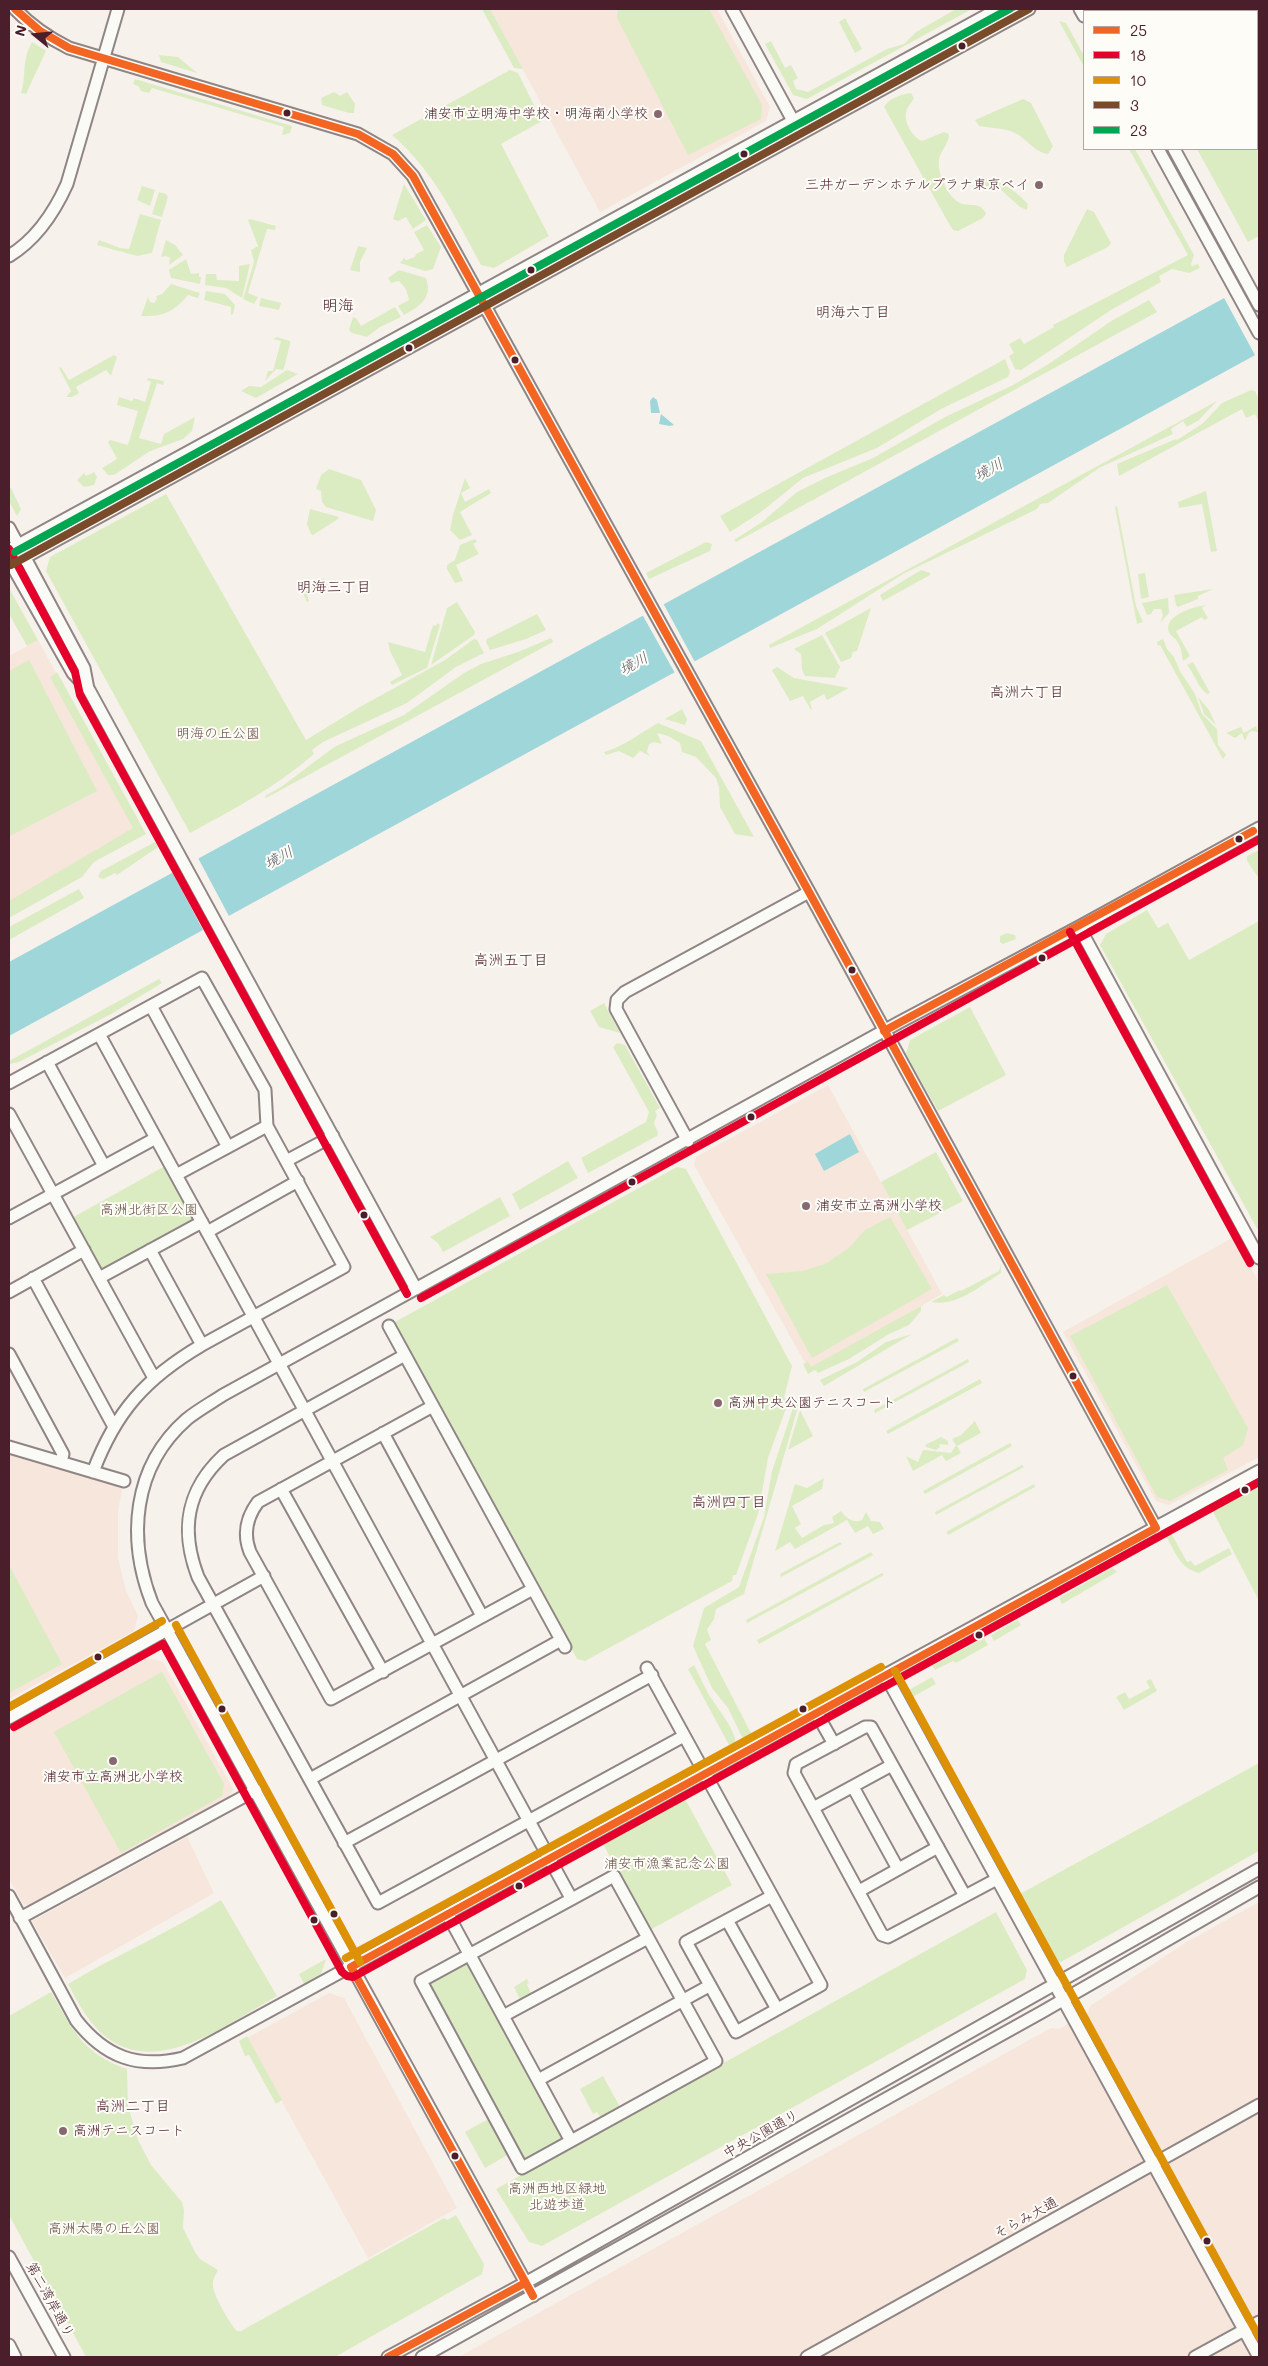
<!DOCTYPE html>
<meta charset="utf-8">
<style>
body{margin:0}
#map{position:relative;width:1268px;height:2366px;overflow:hidden;background:#f7f1ec;font-family:Mali,sans-serif}
canvas{display:block}
.frame{position:absolute;inset:0;border:10px solid #4a1f2b;pointer-events:none}
.legend{position:absolute;left:1083px;top:10px;width:175px;height:140px;box-sizing:border-box;background:#fdfcf7;border:1px solid #b5a4a5;margin:0;padding:6px 9px;list-style:none;font-size:15px;color:#4a1f2b}
.legend li{display:flex;align-items:center;gap:10px;height:25px}
.legend b{width:25px;border:1px solid #b5a4a5}
.north{position:absolute;left:10px;top:10px;width:50px;height:50px;-webkit-text-stroke:4px #fdfcf7;paint-order:stroke;rotate:287deg;font-size:14px;font-weight:700;line-height:20px;text-align:center;color:#4a1f2b}
.north::after{content:'';display:block;margin:auto;width:18px;height:22px;background:#4a1f2b;clip-path:polygon(50% 0,100% 100%,50% 72%,0 100%)}
</style>
<div id="map">
<canvas width="1268" height="2366"></canvas>
<div class="frame"></div>
<ul class="legend">
<li><b style="height:6px;background:#f26522"></b>25</li>
<li><b style="height:6px;background:#e4002b"></b>18</li>
<li><b style="height:6px;background:#dd9206"></b>10</li>
<li><b style="height:6px;background:#7a4b2a"></b>3</li>
<li><b style="height:6px;background:#00a651"></b>23</li>
</ul>
<div class="north">N</div>
</div>
<script>
const g = document.querySelector('canvas').getContext('2d');
g.lineJoin = 'round';
function fillPath(path, color) {
  g.fillStyle = color;
  g.fill(path, 'evenodd');
}
function strokePath(path, color, width, dash) {
  g.strokeStyle = color;
  g.lineWidth = width;
  g.lineCap = dash ? 'butt' : 'round';
  g.setLineDash(dash || []);
  g.stroke(path);
}
function label(font, color, halo, rows, align = 'center') {
  g.font = font + ' Mali,"Klee One",sans-serif';
  g.lineWidth = 4;
  g.setLineDash([]);
  g.textBaseline = 'middle';
  g.strokeStyle = halo;
  g.fillStyle = color;
  for (const [text, x, y, turn = 0] of rows) {
    g.save();
    g.translate(x, y);
    g.rotate((+turn || 0) * Math.PI / 180);
    g.textAlign = isNaN(turn) ? turn : align;
    if (halo) g.strokeText(text, 0, 0);
    g.fillText(text, 0, 0);
    g.restore();
  }
}
fillPath(new Path2D(`
 M490,9H717L770,107L766,121L600,212Z
 M38,640L144,831L9,905V656Z
 M828,1085L942,1294L809,1370L694,1165L696,1157Z
 M1234,1237L1259,1283V1457L1169,1505L1156,1501L1063,1332Z
 M9,1451L123,1484L118,1511V1558L126,1591L138,1616L134,1631L9,1699Z
 M148,1658L163,1662L233,1789L230,1796L31,1906L23,1904L9,1878V1734Z
 M187,1837L214,1893L65,1978L32,1921Z
 M1259,1902V2357H459L1051,2028L1059,2029L1088,2013L1090,2006L1185,1943Z
 M329,1993L344,1998L457,2208L368,2258L247,2038Z`), '#f6e6db');
fillPath(new Path2D(`
 M482,9H490L523,69L514,68Z
 M618,9H709L762,105L761,119L688,155L617,18Z
 M956,9H972L807,99L793,95L765,44L771,41L785,68L791,65L798,78L793,81L796,89L808,92L887,49L904,44L916,32Z
 M1007,9H1019L893,78L855,92Z
 M1119,9H1259V236L1248,242L1197,149H1257V11H1120Z
 M845,18L862,49L855,53L839,22Z
 M1059,21L1066,23L1084,56V67Z
 M32,42L46,51L26,94L21,93C27,73 21,62 32,42Z
 M159,55L178,57L197,73L161,62Z
 M510,70L518,73L542,121L501,144L549,236L494,268L481,265C455,217 434,171 392,135Z
 M135,79L292,126L290,133L282,135L284,127L152,88L149,93L141,91L138,86L133,84Z
 M334,92L340,96L347,92L355,104L354,113H349L322,105L321,98Z
 M911,93L914,98C912,102 909,105 907,109C902,120 912,137 922,141L944,132L949,134C949,144 941,150 939,159C937,172 946,193 957,201C966,209 980,199 986,214L983,218L958,231L953,230L948,222L884,107C888,99 901,94 911,93Z
 M1023,99L1031,103L1053,146L1048,154C1034,152 1027,139 1015,133C1004,128 991,128 979,126L975,120Z
 M777,135L780,139L579,249L549,261Z
 M1129,149H1135L1194,255L1191,264L1192,266L1198,264L1200,268L1189,273L1172,269L1159,276L1161,282L1111,310L1021,370L1015,369L1009,356L1014,353L1009,344L1020,338L1024,344L1054,327L1053,325L1188,255Z
 M1164,149H1169L1215,234L1212,236Z
 M981,177C1002,182 1013,188 1028,204L1027,210L1020,207L1001,190L979,184L977,181Z
 M404,184L426,220L413,229L406,217L398,221L393,219Z
 M142,186L155,190L150,206L137,200Z
 M159,192L166,194L168,197L162,217L152,214Z
 M1087,209L1094,212L1111,243L1108,247L1067,267L1064,262V255Z
 M140,214L161,220L152,253L137,256L97,245L99,240L120,248L129,249Z
 M250,219L276,226L275,230L267,229L248,293L258,297L254,304L243,299L254,262L251,250L258,246L248,220Z
 M427,225L441,247L433,269L425,271L400,263L404,258L406,260L415,257L416,254L424,250L414,232Z
 M166,240L175,245L183,255L169,265L170,258L166,256L161,257Z
 M358,246L367,248L360,262V272L350,270Z
 M186,259L191,274L199,273V277H201L200,284L171,278L169,270Z
 M250,264L242,298L226,288L205,285L206,274H216L217,280L239,281V266Z
 M399,270L426,278C433,298 420,306 404,315L398,306L409,300L406,289L399,281L391,283L388,278Z
 M171,284L200,293L198,298L188,295C174,312 163,317 141,316L148,297L150,302L154,303L157,299L156,296L162,294Z
 M206,291L225,294L235,305L233,314L231,315V307L204,300Z
 M261,298L281,303L279,310L259,306Z
 M1149,300L1157,312L736,542L734,540L762,522L797,492L825,478L873,458L945,417L1013,385L1047,365L1113,320Z
 M395,307L401,317L380,327L367,337L352,333L349,330L353,317L356,318L361,326Z
 M420,335L115,503L82,516L395,344Z
 M277,337L290,341V344L284,368L283,370L276,369L265,381L268,371H273L281,341L273,339Z
 M114,355L117,357L111,376L106,370L76,387L79,393L72,397H66L71,391L59,368L61,367L69,380Z
 M1005,359L1010,372L1008,377L941,409L877,448L803,478L761,512L730,532L720,516Z
 M287,370L298,374L256,398L241,391L249,386L261,387Z
 M148,378L164,381L163,385L157,383L139,438L161,444L164,434L195,417L192,431L183,439L150,451L114,475H108L102,468L117,459L108,442L110,440L128,445L138,411L117,405L119,397L132,401L134,398L145,402L151,382L147,380Z
 M1251,390L1255,391L1259,400V423L1255,414L1246,418L1242,409L1119,476L1117,464L1176,439L1177,440L1202,424L1222,403Z
 M1217,401L1199,420L1187,427L1183,421L1171,429L1173,434L1099,468L1048,503L1040,504L1037,509L903,574L817,629L770,648L769,645Z
 M329,469L361,480L376,510L373,521L326,507L322,502L321,491L316,489L321,475Z
 M94,472L97,477L94,485L84,487L77,480L84,473L86,476Z
 M465,478L470,488L461,493L465,502L489,489L491,493L460,512L472,535L460,540L450,530L453,515Z
 M9,488H11L21,509L17,516L9,501Z
 M1206,491L1217,551L1211,552L1202,504L1179,508L1178,502Z
 M166,494L306,740L358,708L445,660L474,639L477,640L484,653L456,667L407,703L323,742L312,750L314,754C276,787 234,809 190,833L46,571L50,557Z
 M1117,506L1136,606L1143,622L1137,624L1115,507Z
 M310,509L339,517L338,519L313,535L311,534L307,524Z
 M475,539L477,542L473,544L479,554L456,565L463,581L455,583L447,569V565L455,560L460,545Z
 M706,542L712,544L710,551L649,579L646,573Z
 M921,570L930,573V575L883,601L880,595Z
 M1145,573L1149,597L1141,599L1138,574Z
 M324,578L330,590L326,592L322,586L307,595L309,601L307,602L302,591Z
 M9,588L38,640L27,646L9,614Z
 M1213,589L1198,596V599L1178,607L1176,605L1174,595Z
 M1168,598L1169,613L1160,623L1163,615L1161,609H1154L1151,614L1147,615L1142,603Z
 M457,602L475,632L474,635L431,665L447,608Z
 M1206,605L1202,608L1208,618L1204,620L1202,617L1176,631L1190,656L1183,661C1182,654 1181,647 1177,641C1175,638 1168,634 1168,629C1168,613 1195,607 1206,605Z
 M871,608L857,651L853,652L851,658L841,662L825,633Z
 M537,614L546,630L526,639L490,650L486,642L487,639Z
 M437,623L440,625L427,668L392,685L390,682L402,675L390,651L388,642L425,652L433,625L436,626Z
 M822,635L840,667L835,678L805,676L802,670L801,654L794,649Z
 M551,638L553,642L266,798L265,796L281,787L334,747L404,715L464,673L481,664L518,652Z
 M1163,639L1167,649L1174,657L1180,671L1195,694L1202,714L1217,729L1218,745L1226,755L1223,759L1160,645L1158,646L1157,642Z
 M29,660L97,791L10,836L9,671Z
 M1193,662L1210,693L1207,694C1196,685 1196,676 1187,665Z
 M777,667L794,678L849,688L827,700L824,694L810,702L812,709L811,710L803,696L790,701L772,670Z
 M57,672L146,834L94,862L82,877L9,918V901L133,828L50,677Z
 M1198,697L1209,710L1216,725L1204,714Z
 M682,709L687,719L685,725L665,719Z
 M658,723L701,741L754,837L735,834L720,807L719,787L716,778L696,757L682,752L680,743L668,736L657,733L662,744L654,742L649,744L647,752L650,756L640,751L633,758L619,751L606,755L604,752C623,747 640,733 658,723Z
 M1256,726L1258,732L1251,731L1248,734L1245,741L1242,733L1235,738L1226,733L1241,727L1244,733Z
 M155,842L158,847L117,875L115,873L103,879L98,877L101,871Z
 M1259,850V876L1258,877L1247,861V856Z
 M79,889L84,898L9,940V927Z
 M1147,910L1158,928L1168,923L1189,960L1259,921V1232L1100,945L1106,934Z
 M1007,933L1015,935L1016,939L1003,944L1000,942V936Z
 M159,979L162,983L111,1014L19,1062L9,1064V1061Z
 M604,1003L620,1033L599,1027L590,1011Z
 M970,1007L1006,1075L938,1111L906,1054L910,1040Z
 M617,1043L625,1045L660,1108L655,1111L657,1115L654,1123L658,1133L657,1136L588,1173L581,1158L646,1122L649,1112L613,1047Z
 M936,1152L963,1201L907,1230L881,1182Z
 M568,1161L578,1178L520,1210L512,1194Z
 M165,1166L192,1217L191,1221L101,1271L70,1219Z
 M677,1167L686,1169L792,1366L784,1398L789,1400L768,1458L758,1514L736,1575H733L732,1581L585,1661L577,1659L393,1323Z
 M500,1197L510,1216L443,1252L438,1243L430,1237Z
 M890,1217L932,1289L812,1358L766,1274L804,1271L827,1263L850,1247L865,1230Z
 M1001,1264V1273C980,1286 957,1307 931,1302L944,1295L946,1297L960,1290L961,1291L999,1271Z
 M1167,1285L1248,1428L1243,1445L1223,1458L1228,1470L1170,1501L1157,1497L1070,1336Z
 M921,1306V1311L909,1325L889,1334L849,1359L818,1373L815,1370L808,1374L803,1364L808,1362L811,1367Z
 M912,1334L824,1386L820,1380L857,1362L886,1342Z
 M957,1338L959,1341L864,1392L863,1389Z
 M968,1359L969,1362L875,1413L874,1410Z
 M980,1379L982,1383L888,1434L886,1431Z
 M795,1402L799,1404L744,1594L716,1609L714,1619L707,1630L711,1640L705,1644L753,1737L745,1740L742,1737L728,1708L712,1688L693,1646L704,1608L739,1587L764,1517L772,1471Z
 M800,1410L813,1436L788,1450Z
 M975,1421L981,1433L957,1446L961,1453L946,1461L942,1455L913,1471L906,1456L918,1462L923,1450L951,1453L956,1445L952,1439L961,1435Z
 M941,1437L948,1441V1445L939,1444L940,1447L936,1450L926,1447L925,1445Z
 M1010,1443L1012,1446L925,1494L923,1491Z
 M1022,1465L1024,1467L936,1515L935,1512Z
 M824,1478L822,1489L792,1506L801,1524L795,1528L802,1538L824,1525L834,1523L832,1517L841,1511C846,1518 854,1524 862,1520L866,1512L871,1521L880,1522L884,1529L873,1534L868,1526L855,1533L847,1520L795,1549L790,1542L775,1551L795,1484L807,1488Z
 M1259,1482V1601L1211,1508Z
 M1034,1484L1035,1487L948,1535L946,1532Z
 M1170,1531L1187,1562L1191,1561L1195,1566L1229,1548L1232,1554L1199,1573C1180,1569 1174,1550 1165,1534Z
 M840,1542L842,1544L781,1577L780,1574Z
 M871,1552L873,1555L747,1623L746,1620Z
 M9,1565L62,1664L9,1693Z
 M1112,1568L1117,1572L1062,1604L1059,1598Z
 M882,1573L884,1575L759,1644L757,1640Z
 M1018,1620L1021,1625L994,1641L991,1635Z
 M984,1638L988,1645L956,1663L953,1661L935,1670L932,1666Z
 M694,1665C699,1674 703,1684 708,1693C715,1706 740,1733 735,1748L727,1752L729,1745L688,1669Z
 M162,1672L224,1784L222,1796L121,1853L54,1732Z
 M932,1677L936,1684L909,1699L907,1696L909,1690Z
 M1151,1679L1157,1691L1124,1710L1116,1697L1125,1692L1129,1699L1150,1688L1146,1681Z
 M1259,1763V1851L1061,1962L1048,1957L1018,1895Z
 M684,1797L732,1885L650,1930L602,1842Z
 M221,1900L277,1996C227,2024 154,2082 100,2032C86,2018 77,2001 68,1984C118,1954 172,1931 221,1900Z
 M996,1912L1027,1970L1025,1979L542,2246L529,2242L496,2189Z
 M326,1959L321,1974L304,1984L299,1974Z
 M465,1961L469,1962L564,2136L563,2141L529,2161L523,2160L428,1986L429,1981Z
 M527,1979L529,1983L527,1984L532,1996L521,2002L514,1987Z
 M51,1992C73,2030 83,2054 127,2069L128,2106L138,2140L151,2165L182,2202L184,2210L183,2228L195,2252L200,2259L218,2270C216,2274 212,2280 213,2285C213,2295 230,2324 237,2331H241L444,2218L447,2220L456,2215L484,2264L482,2274L335,2357H86L9,2215V2016Z
 M247,2036L282,2100L276,2104L249,2055L245,2056L239,2041Z
 M603,2076L620,2107L601,2118L597,2112L593,2114L580,2089Z
 M490,2118L509,2154L485,2168L465,2132Z`), '#dcecc2');
fillPath(new Path2D(`
 M1259,279V353L9,1036V962Z
 M653,397L657,400L660,413H651L650,401Z
 M661,414L674,425L670,426L659,424Z
 M850,1134L859,1152L824,1171L815,1154Z`), '#9fd6da');
fillPath(new Path2D(`
 M1259,277V356L1256,357L1223,296Z
 M663,603L696,664L676,675L642,614Z
 M197,856L230,918L204,932L171,870Z`), '#f7f1ec');
const minor = new Path2D(`
 M15,9C31,26 47,37 69,48L358,134L393,154L413,176L809,892L1156,1528
 M732,9L797,128
 M1080,9L1084,16
 M1098,9L1099,11
 M1158,149L1259,333
 M1174,149L1259,305
 M9,256C37,239 54,213 67,184L118,9
 M9,528L84,668L88,689
 M9,550L998,9
 M9,560L73,673L89,690L416,1289
 M9,566L1029,9
 M1079,927L1259,1258
 M151,1006L228,1147
 M99,1034L571,1898
 M47,1062L104,1166
 M9,1083L202,978L265,1090L267,1126L344,1267L202,1345C146,1378 116,1411 93,1472
 M9,1114L154,1378
 M688,1141L616,1009L617,1000L625,992L809,892
 M286,1161L333,1136
 M176,1175L267,1126
 M9,1218L156,1138
 M207,1232L298,1181
 M150,1250L202,1345
 M33,1278L113,1425
 M99,1278L202,1222
 M9,1292L84,1250
 M389,1326L565,1647
 M9,1354L63,1454L61,1462
 M405,1355L224,1455C186,1490 180,1530 198,1577L378,1903L684,1736
 M433,1406L258,1502C246,1518 243,1534 250,1552L331,1699L533,1589
 M383,1433L482,1616
 M9,1447L124,1481
 M281,1489L383,1672
 M647,1668L821,1985L736,2032L686,1942L772,1896
 M886,1676L1259,2357
 M817,1714L834,1744
 M9,1718L264,1576
 M310,1779L561,1640
 M853,1787L898,1869
 M813,1808L892,1765
 M344,1843L652,1675
 M614,1876L716,2061L522,2168L421,1981Z
 M859,1891L938,1847
 M9,1896L76,2020C105,2057 137,2069 183,2058L1259,1471
 M965,1896L871,1727H865L796,1764L794,1773L882,1935L888,1937L997,1879
 M448,1915L571,2141
 M20,1918L256,1790
 M727,1920L777,2009
 M503,2016L648,1938
 M538,2080L709,1986
 M9,2257L64,2357
 M533,2296L152,1603C127,1539 132,1467 187,1419C198,1410 211,1403 223,1395L898,1023L1079,927L1259,828
 M9,2345L15,2357
 M388,2357L525,2283L1259,1869
 M422,2357L1042,2012L1259,1887
 M807,2357L1259,2105
 M1195,2357L1259,2322`);
strokePath(minor, '#908585', 15);
strokePath(minor, '#fafaf7', 11);
strokePath(new Path2D(`
 M15,9L40,31L69,48L358,134L393,154L413,176L809,892L1156,1528
 M884,1031L1253,831
 M351,1967L1156,1528
 M351,1967L533,2296
 M388,2357L525,2283`), '#f26522', 8);
strokePath(new Path2D(`
 M9,549L75,672L80,695L407,1294
 M1070,932L1250,1263
 M421,1298L1258,840
 M14,1727L163,1644L342,1972L347,1976L353,1977L1259,1482`), '#e4002b', 8);
strokePath(new Path2D(`
 M176,1625L360,1962
 M895,1671L1259,2337
 M9,1707L162,1621
 M346,1958L881,1667`), '#dd9206', 8);
strokePath(new Path2D(`
 M9,560L11,565L1029,9`), '#7a4b2a', 8);
strokePath(new Path2D(`
 M15,552L1009,9`), '#00a651', 8);
for (const [x, y, r, color] of [
 [962,46,4.5,"#4a1f2b"],
 [287,113,4.5,"#4a1f2b"],
 [658,114,5,"#87686f"],
 [744,154,4.5,"#4a1f2b"],
 [1039,185,5,"#87686f"],
 [531,270,4.5,"#4a1f2b"],
 [409,348,4.5,"#4a1f2b"],
 [515,360,4.5,"#4a1f2b"],
 [1239,839,4.5,"#4a1f2b"],
 [1042,958,4.5,"#4a1f2b"],
 [852,970,4.5,"#4a1f2b"],
 [751,1117,4.5,"#4a1f2b"],
 [632,1182,4.5,"#4a1f2b"],
 [806,1206,5,"#87686f"],
 [364,1215,4.5,"#4a1f2b"],
 [1073,1376,4.5,"#4a1f2b"],
 [718,1403,5,"#87686f"],
 [1245,1490,4.5,"#4a1f2b"],
 [979,1635,4.5,"#4a1f2b"],
 [98,1657,4.5,"#4a1f2b"],
 [222,1709,4.5,"#4a1f2b"],
 [803,1709,4.5,"#4a1f2b"],
 [113,1761,5,"#87686f"],
 [519,1886,4.5,"#4a1f2b"],
 [334,1914,4.5,"#4a1f2b"],
 [314,1920,4.5,"#4a1f2b"],
 [63,2131,5,"#87686f"],
 [455,2156,4.5,"#4a1f2b"],
 [1207,2241,4.5,"#4a1f2b"]
]) {
  const dot = new Path2D();
  dot.arc(x, y, r, 0, 2 * Math.PI);
  g.fillStyle = color;
  g.fill(dot);
  strokePath(dot, '#fdfcf7', 2);
}
label('14px', '#4a1f2b', '#fdfcf7', [
 ["浦安市立明海中学校・明海南小学校",648,114,"right"],
 ["三井ガーデンホテルプラナ東京ベイ",1029,185,"right"],
 ["浦安市立高洲小学校",816,1206],
 ["高洲中央公園テニスコート",728,1403],
 ["浦安市立高洲北小学校",113,1777,"center"],
 ["高洲テニスコート",73,2131]
], 'left');
label('14px', '#695148', '#fdfcf7', [
 ["明海の丘公園",218,734],
 ["高洲北街区公園",149,1210],
 ["浦安市漁業記念公園",667,1864],
 ["高洲西地区緑地",557,2189],
 ["北遊歩道",557,2205],
 ["高洲太陽の丘公園",104,2229]
]);
label('14px', '#4a1f2b', '#fdfcf7', [
 ["中央公園通り",761,2134,-29],
 ["そらみ大通",1026,2218,-29],
 ["第二湾岸通り",50,2300,61]
]);
label('15px', '#4a1f2b', '#fdfcf7', [
 ["明海六丁目",853,312],
 ["明海三丁目",334,587],
 ["高洲六丁目",1027,692],
 ["高洲五丁目",511,960],
 ["高洲四丁目",729,1502],
 ["高洲二丁目",133,2106]
]);
label('italic 15px', '#5a5b66', '#fdfcf7', [
 ["境川",989,470,-29],
 ["境川",634,664,-29],
 ["境川",279,858,-29]
]);
label('16px', '#4a1f2b', '#fdfcf7', [
 ["明海",338,306]
]);
</script>
